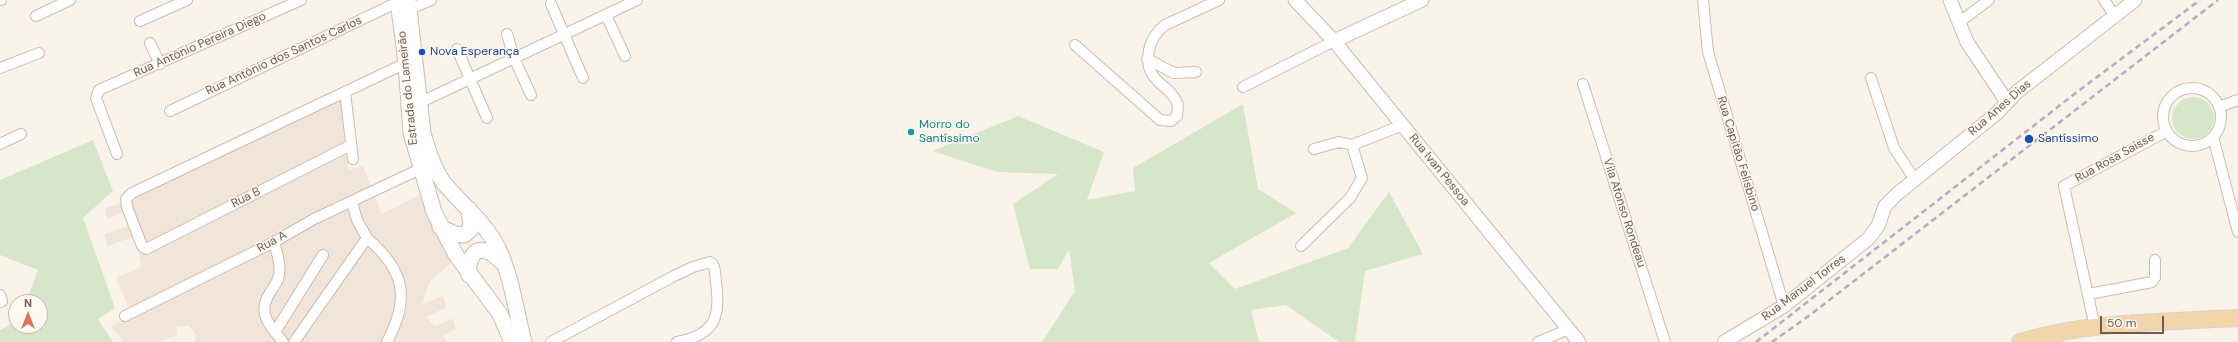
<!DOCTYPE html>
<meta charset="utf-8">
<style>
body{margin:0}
#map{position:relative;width:2238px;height:342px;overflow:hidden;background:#faf3ea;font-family:"DM Sans",sans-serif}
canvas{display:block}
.north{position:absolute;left:8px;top:294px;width:40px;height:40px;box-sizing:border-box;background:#fdf8f0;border:1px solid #c6b9b0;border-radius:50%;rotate:0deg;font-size:11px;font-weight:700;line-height:16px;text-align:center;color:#735b50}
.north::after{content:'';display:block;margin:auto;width:14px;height:18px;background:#d7745c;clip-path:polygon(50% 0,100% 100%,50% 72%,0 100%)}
.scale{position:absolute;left:2100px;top:316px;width:64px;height:18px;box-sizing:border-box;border:2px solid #735b50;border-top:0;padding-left:5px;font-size:12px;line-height:14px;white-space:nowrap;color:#735b50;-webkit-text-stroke:3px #fdf8f0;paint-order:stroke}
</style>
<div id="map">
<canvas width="2238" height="342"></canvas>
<div class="north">N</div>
<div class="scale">50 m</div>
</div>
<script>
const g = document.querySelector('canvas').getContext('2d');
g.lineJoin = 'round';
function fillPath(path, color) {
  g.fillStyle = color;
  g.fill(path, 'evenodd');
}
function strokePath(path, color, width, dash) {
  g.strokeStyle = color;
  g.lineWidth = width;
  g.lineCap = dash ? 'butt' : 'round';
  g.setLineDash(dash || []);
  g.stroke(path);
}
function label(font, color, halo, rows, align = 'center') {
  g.font = font + ' "DM Sans",sans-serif';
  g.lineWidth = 3;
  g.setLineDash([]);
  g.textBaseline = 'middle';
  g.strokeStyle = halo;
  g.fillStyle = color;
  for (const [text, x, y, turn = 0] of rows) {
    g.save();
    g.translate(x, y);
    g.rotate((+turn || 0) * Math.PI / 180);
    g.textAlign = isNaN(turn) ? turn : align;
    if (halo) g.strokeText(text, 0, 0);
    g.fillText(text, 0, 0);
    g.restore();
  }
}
fillPath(new Path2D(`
 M341,98L349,170L363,166L382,214L419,195L434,230L452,262L430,281L422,304L443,296L447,307L426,317L434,326L453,319L456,329L443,336L448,342H195L196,335L189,326L176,327L177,335L158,342H123L111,326L132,315L116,278L141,267L138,241L136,236L107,246L104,234L134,224L130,210L107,219L105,208L128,201Z`), '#f1e5d9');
fillPath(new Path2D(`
 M2172 118a21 21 0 1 1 42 0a21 21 0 1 1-42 0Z
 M1243,104L1258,189L1296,213L1209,263L1235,289L1348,248L1389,192L1423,254L1365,271L1355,342H1339L1286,305L1251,310L1259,342H1042L1075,291L1069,249L1058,269H1030L1013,204L1058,174L997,172L932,151L1018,116L1104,152L1087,200L1135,191L1133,168Z
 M93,140L113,191L83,218L115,308L98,319L113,342H0V330L16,321V326H40V302H26L38,270L0,255V180Z`), '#d6e7c9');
const minor = new Path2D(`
 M0,0H1
 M1703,0L1708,52L1784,306
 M2104,0L2115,16
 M551,4L583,78
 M410,9L431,0
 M606,15L625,56
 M36,16L70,0
 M140,21L187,0
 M1958,23L1989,0
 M507,34L514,58L531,95
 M150,43L160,64
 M1075,45L1160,120L1171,121L1177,116L1178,105C1170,82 1143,84 1149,50C1151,39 1156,32 1165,25L1219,0
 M457,49L487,118
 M1147,59L1174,73L1196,72
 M0,68L39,53
 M1871,78L1894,148L1915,180
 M1583,84L1665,342
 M1243,87L1334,41
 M2163 117a29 29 0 1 1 58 0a29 29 0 1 1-58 0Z
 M345,92L353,159
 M419,103L637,0
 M2219,107L2238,100
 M170,111L398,2
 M2213,137L2238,232
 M0,144L21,134
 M351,145L146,249L142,246L127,207L126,199L132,193L406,63
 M1352,145L1403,125
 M117,154L96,98L99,90L301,0
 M367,238C404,270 411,297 387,342
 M274,242C277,253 282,268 278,279C275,286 270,292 267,298C258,316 273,329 283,342
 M1301,246L1350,198L1362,178L1352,145L1339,142L1314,149
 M2089,294L2152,282L2155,278V260
 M0,295L2,301L0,302
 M125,316L274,242L314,219L420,169
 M2095,327L2064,186L2167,131
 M275,332L323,255
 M294,342L367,238L357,220L352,202
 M551,342L674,276L693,267L710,262C716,265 715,275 716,282C721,317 715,335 677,342
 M1538,342L1569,329`);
const tertiary = new Path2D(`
 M1295,0L1334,41L1579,342
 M1950,0L1967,42L2007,102
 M1334,41L1422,0
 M1724,342L1784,306L1868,239L1878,226L1885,206L1897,194L1996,114L2017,92L2135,0`);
const secondary = new Path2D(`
 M398,0L406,63L411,133L434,212L456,255L500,314L512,342
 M408,0L423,133C428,150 433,168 444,183C462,205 485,222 498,248C512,277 516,312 524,342
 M440,227L455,234L464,235L471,229L469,209
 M469,275C467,264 473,244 489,252C494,254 498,259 502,262`);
const primary = new Path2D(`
 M2020,342C2090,321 2165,322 2238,318`);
strokePath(minor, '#ccbcb1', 12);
strokePath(tertiary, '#ccbcb1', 15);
strokePath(secondary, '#cebcae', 17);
strokePath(primary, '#d8d1ce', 18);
strokePath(minor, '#fff', 10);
strokePath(tertiary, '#fff', 13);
strokePath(secondary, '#fff', 15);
strokePath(primary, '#f2d5aa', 16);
strokePath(new Path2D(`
 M1756,342L2077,92L2200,0
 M1772,342L1810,315L2218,0`), '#b6a9c4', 2.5, [6, 4]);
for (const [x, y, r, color] of [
 [422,52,4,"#1a4fb4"],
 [911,132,4,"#0f9aa8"],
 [2029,139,5,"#1a4fb4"]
]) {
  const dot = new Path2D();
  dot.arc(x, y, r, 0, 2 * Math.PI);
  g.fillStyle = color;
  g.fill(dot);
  strokePath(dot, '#fdf8f0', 1.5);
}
label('12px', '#735b50', '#fdf8f0', [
 ["Rua Antônio Pereira Diego",200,45,-24],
 ["Rua Antônio dos Santos Carlos",284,56,-25],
 ["Estrada do Lameirão",408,88,-96],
 ["Rua Anes Dias",2000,108,-41],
 ["Rua Capitão Felisbino",1738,154,73],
 ["Rua Rosa Saisse",2115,158,-29],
 ["Rua Ivan Pessoa",1439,170,51],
 ["Rua B",246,198,-27],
 ["Vila Afonso Rondeau",1624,213,72],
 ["Rua A",272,242,-29],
 ["Rua Manuel Torres",1804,288,-37]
]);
label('12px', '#164399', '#fdf8f0', [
 ["Nova Esperança",430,52],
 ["Santíssimo",2038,139]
], 'left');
label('12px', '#0d838f', '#fdf8f0', [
 ["Morro do",919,125],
 ["Santíssimo",919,139]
], 'left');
</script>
